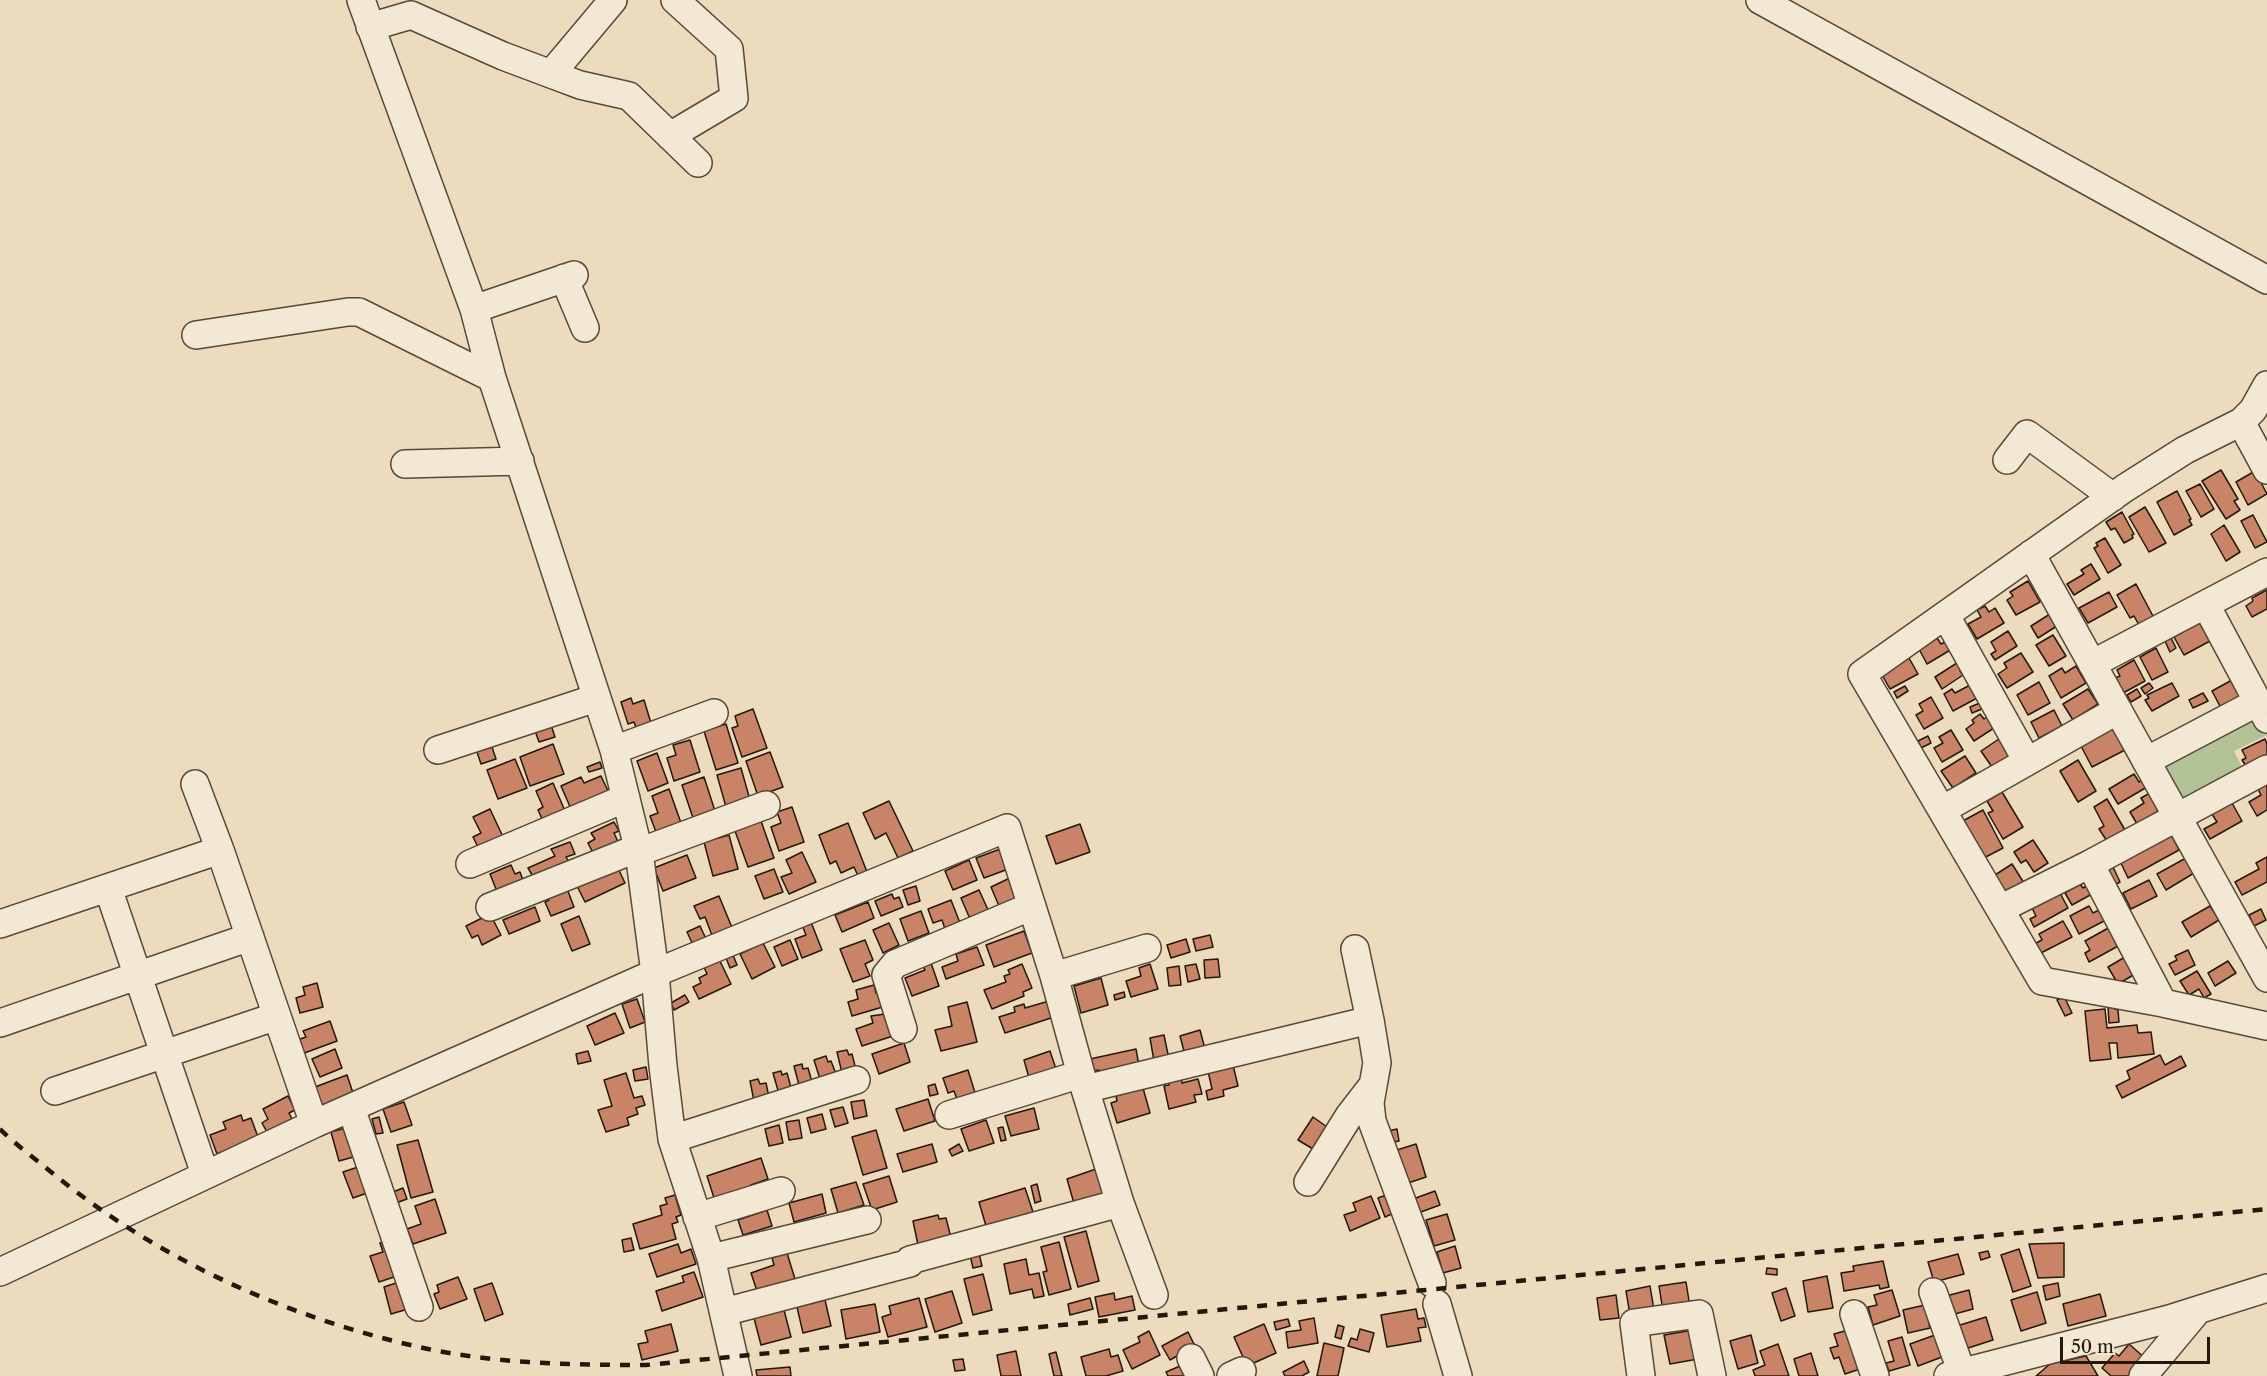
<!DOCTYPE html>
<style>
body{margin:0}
#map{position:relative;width:2267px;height:1376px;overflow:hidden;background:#ecdbbc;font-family:"Libre Caslon Text",serif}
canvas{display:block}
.scale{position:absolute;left:2060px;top:1337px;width:150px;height:27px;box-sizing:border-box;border:3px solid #24180e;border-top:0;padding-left:8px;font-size:18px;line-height:21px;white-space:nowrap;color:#24180e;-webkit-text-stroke:4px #f3e8d3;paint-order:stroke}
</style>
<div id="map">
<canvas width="2267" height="1376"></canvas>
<div class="scale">50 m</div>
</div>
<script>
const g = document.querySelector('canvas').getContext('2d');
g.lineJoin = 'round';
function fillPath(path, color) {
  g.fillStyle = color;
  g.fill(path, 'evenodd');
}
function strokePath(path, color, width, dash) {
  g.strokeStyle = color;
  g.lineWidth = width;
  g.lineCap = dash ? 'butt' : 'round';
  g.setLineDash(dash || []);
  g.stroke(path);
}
fillPath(new Path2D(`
 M2253,712L2267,735L2234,751L2245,773L2183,800L2164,767Z`), '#b2c196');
const building = new Path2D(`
 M2221,470L2238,499L2234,501L2240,510L2226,519L2202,481Z
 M2255,471L2267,494L2248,505L2236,482Z
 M2200,484L2214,509L2201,517L2186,491Z
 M2177,491L2191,519L2189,520L2192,525L2174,535L2157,502Z
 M2145,507L2166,543L2149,552L2129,517Z
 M2122,512L2134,534L2132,535L2133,538L2124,543L2115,528L2111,530L2106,522Z
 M2253,515L2267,542L2255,548L2241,521Z
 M2224,525L2240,552L2226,561L2211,534Z
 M2105,538L2121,565L2108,573L2094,548L2098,546L2096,543Z
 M2091,564L2100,579L2074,595L2067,584L2084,574L2081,570Z
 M2028,581L2040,602L2016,615L2007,600L2013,596L2010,592Z
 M2136,584L2154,618L2139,625L2134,616L2130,618L2117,595Z
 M2267,590V609L2252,617L2246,606L2253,601L2252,598Z
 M2109,592L2117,607L2088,623L2079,608Z
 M1985,606L1989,612L1995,608L2004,623L1977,639L1968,624L1981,617L1977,610Z
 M2050,614L2057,626L2038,638L2031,626Z
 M2199,622L2210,641L2184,655L2174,637Z
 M2008,631L2017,646L1995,660L1991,654L1996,651L1991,642Z
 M2053,635L2066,656L2049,666L2036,645Z
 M2170,636L2176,648L2170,652L2164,639Z
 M1937,638L1941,644L1947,641L1952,649L1927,664L1919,649Z
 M2156,648L2168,672L2152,680L2140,657Z
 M2021,653L2033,672L2007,688L1998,674L2007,668L2004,663Z
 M1909,658L1918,674L1890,689L1881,673Z
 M2134,660L2145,681L2123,693L2115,678L2120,676L2117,670Z
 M1960,661L1964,668L1960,671L1963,675L1942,689L1935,677Z
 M2076,666L2086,683L2061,698L2049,676L2062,668L2065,673Z
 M2232,680L2242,699L2222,710L2212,691Z
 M2039,682L2050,703L2028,715L2017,695Z
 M2149,683L2153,688L2145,694L2141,688Z
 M2172,683L2179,696L2152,711L2145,700L2149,698L2147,695Z
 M1972,684L1979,697L1953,711L1944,694L1952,689L1955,693Z
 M1905,686L1908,691L1897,698L1894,692Z
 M2088,689L2098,704L2073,720L2063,704Z
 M2137,689L2141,696L2131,702L2127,695Z
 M2203,693L2208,701L2193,708L2189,700Z
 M1931,697L1943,718L1924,729L1916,715L1923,711L1919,704Z
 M631,698L633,704L644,700L651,723L636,728L634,722L628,724L621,702Z
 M1980,703L1982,709L1972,713L1970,707Z
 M753,709L767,748L742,757L732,728L738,726L735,716Z
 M2054,710L2062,726L2039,738L2031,722Z
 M1980,714L1984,719L1990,715L1997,726L1974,741L1966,729L1974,723L1972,720Z
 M550,722L555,737L539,742L534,728Z
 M726,724L738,763L716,770L704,731Z
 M2113,728L2125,750L2092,767L2081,746Z
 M1951,730L1963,750L1942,762L1934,748L1943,743L1939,737Z
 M1928,736L1931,743L1921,748L1918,741Z
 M2002,737L2012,754L1992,767L1981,751Z
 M2265,739L2267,744V755L2246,766L2242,760L2246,758L2242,750Z
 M690,740L700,772L674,781L667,758L676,755L673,745Z
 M490,741L496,759L481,764L475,746Z
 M553,744L564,774L530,786L520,757Z
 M770,752L783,787L758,796L746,761Z
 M657,753L668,783L648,791L637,761Z
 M1965,756L1976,773L1953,788L1941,771Z
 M515,759L527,788L498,799L487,770Z
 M2078,760L2096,791L2078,802L2060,771Z
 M600,762L602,768L589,772L587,767Z
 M741,768L750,800L726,807L717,775Z
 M2134,774L2139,782L2143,780L2147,787L2118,804L2109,789Z
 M601,776L609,793L571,809L561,786L581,777L584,783Z
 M704,777L715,811L693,818L682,785Z
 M553,783L565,811L543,821L538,810L543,807L536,791Z
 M2267,784V810L2257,816L2249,802L2261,795L2258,789Z
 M669,789L681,823L656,832L650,816L658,813L652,796Z
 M2002,792L2023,827L2003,839L1988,813L1993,811L1987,801Z
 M2150,793L2160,810L2137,824L2130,812L2144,803L2141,798Z
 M2107,799L2125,830L2107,841L2099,829L2104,826L2094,807Z
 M889,801L913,851L898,858L886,833L875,839L863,813Z
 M2232,803L2242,821L2210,839L2204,829L2217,822L2212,814Z
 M792,807L804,842L779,851L771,827L781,823L777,812Z
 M490,809L504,839L480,851L473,837L481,833L473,817Z
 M1983,810L2003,848L1980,860L1961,822Z
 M761,821L774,858L748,867L735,831Z
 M614,822L619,831L614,833L619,844L595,857L588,843L595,839L591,833Z
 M848,823L867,872L858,876L854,867L841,873L836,861L830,864L819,835Z
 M1080,824L1090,852L1056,864L1046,836Z
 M2171,834L2179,850L2128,878L2120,861Z
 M729,835L738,869L713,876L704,842Z
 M2033,840L2048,863L2034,872L2026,860L2021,863L2014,852Z
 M570,842L575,854L566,857L570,864L535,880L528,868L555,856L551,849Z
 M1003,848L1011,868L984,878L976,858Z
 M802,852L816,882L789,894L781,877L792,873L786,860Z
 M687,855L696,878L663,891L654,868Z
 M2267,857V882L2242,895L2235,882L2259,869L2256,863Z
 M2186,858L2194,873L2166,890L2157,874Z
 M969,860L977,880L953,890L945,871Z
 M2012,864L2024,883L2006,894L1995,875Z
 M511,865L515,874L520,872L524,883L498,894L490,874Z
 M617,866L625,883L585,902L577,886Z
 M2113,867L2120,882L2113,886L2106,870Z
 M774,869L783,892L764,899L755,876Z
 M1012,877L1017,898L999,906L991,887Z
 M2149,880L2157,896L2131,909L2123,893Z
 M2080,884L2083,888L2088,885L2092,894L2072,905L2065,893Z
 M566,886L574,907L551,916L545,902L549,900L547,894Z
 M916,886L920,901L908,905L903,890Z
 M979,890L989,912L970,919L961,898Z
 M2060,893L2068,908L2034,927L2030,919L2036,916L2032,908Z
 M892,894L894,899L899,897L903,907L881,916L875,901Z
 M719,896L733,930L713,938L705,917L700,919L694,906Z
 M951,900L960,923L945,929L942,920L933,923L928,909Z
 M868,902L874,918L842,932L835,915Z
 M2089,906L2093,913L2099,910L2104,921L2079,934L2070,916Z
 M2210,906L2219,920L2191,937L2182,922Z
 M535,907L540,921L509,934L503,920Z
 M2261,909L2266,920L2254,926L2249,915Z
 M921,911L929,933L908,941L900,919Z
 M490,914L501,935L482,945L478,935L472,938L466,926Z
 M579,916L590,944L572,951L561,924Z
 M2063,921L2072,937L2041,953L2036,943L2042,940L2039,934Z
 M811,922L822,950L802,958L795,939L806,935L802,925Z
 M889,923L899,945L883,953L873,930Z
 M700,926L707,941L694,947L687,932Z
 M2110,927L2120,945L2089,962L2085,953L2090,950L2085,941Z
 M1024,931L1032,953L994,967L986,945Z
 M1210,935L1213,947L1196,951L1193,939Z
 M1186,939L1190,952L1171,958L1167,945Z
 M790,940L798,959L782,966L774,947Z
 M865,940L873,960L865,964L870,976L853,982L840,949Z
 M763,943L775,967L752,979L740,954Z
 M977,947L984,965L946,979L942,967L958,961L956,954Z
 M2188,950L2195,965L2175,975L2169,964L2177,960L2175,956Z
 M733,955L737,965L730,968L726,958Z
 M718,957L731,984L699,999L693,987L701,983L699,978L707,974L703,965Z
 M2125,957L2135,974L2118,984L2108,967Z
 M1218,959L1220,977L1205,978L1204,960Z
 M2228,961L2236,973L2215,986L2208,973Z
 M931,963L939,986L912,996L905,978L925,970L923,966Z
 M1022,964L1032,988L1023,992L1024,996L992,1009L984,990L1006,982L1004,976L1010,974L1008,970Z
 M1150,964L1158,989L1131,997L1126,981L1141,976L1139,968Z
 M1196,964L1200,979L1188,982L1185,966Z
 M1179,966L1181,985L1169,986L1167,968Z
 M2197,971L2211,994L2204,998L2199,989L2189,995L2180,981Z
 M1101,978L1108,1005L1081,1013L1074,986Z
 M317,983L323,1007L300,1013L296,998L305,995L303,987Z
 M874,985L876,993L881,991L886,1006L852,1016L848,1002L858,999L856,990Z
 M1124,992L1125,997L1115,1000L1114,995Z
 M685,995L689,1002L674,1010L671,1003Z
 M2064,996L2072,1013L2065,1016L2057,1000Z
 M637,999L645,1022L630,1028L622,1004Z
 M1049,1001L1054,1017L1005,1033L999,1017L1015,1012L1014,1007L1024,1004L1025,1008Z
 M967,1002L977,1042L941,1051L935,1030L952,1026L948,1007Z
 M2108,1006L2118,1010L2119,1022L2109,1023Z
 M2105,1009L2107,1028L2137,1025L2138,1033L2151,1032L2154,1054L2118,1058L2117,1043H2109L2111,1059L2090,1061L2085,1011Z
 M615,1013L624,1033L595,1045L587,1026Z
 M885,1014L893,1036L862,1046L856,1029L873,1023L871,1016Z
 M330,1021L337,1041L299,1055L294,1041L306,1037L303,1031Z
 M1200,1030L1205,1049L1185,1055L1180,1036Z
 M1164,1035L1169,1059L1154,1061L1150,1038Z
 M904,1043L910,1062L879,1074L872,1054Z
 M335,1049L342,1068L320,1077L312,1059Z
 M1136,1049L1139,1066L1100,1075L1099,1070L1093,1071L1090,1059Z
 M847,1050L849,1055L852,1054L856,1070L842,1073L837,1052Z
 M588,1051L591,1061L578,1064L576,1054Z
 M1050,1051L1056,1069L1029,1078L1024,1060Z
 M2160,1055L2165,1065L2181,1056L2186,1066L2122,1098L2116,1086L2130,1079L2127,1071Z
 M826,1056L828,1062L831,1061L836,1074L820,1079L814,1060Z
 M802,1064L803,1069L808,1068L812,1082L799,1085L794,1066Z
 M1233,1065L1238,1086L1223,1090L1224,1096L1208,1100L1206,1091L1212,1089L1208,1071Z
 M646,1067L648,1079L635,1081L633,1070Z
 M968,1070L976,1096L958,1102L954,1091L948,1093L943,1078Z
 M781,1071L782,1075L787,1073L792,1091L779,1094L773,1073Z
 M626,1073L634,1098L642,1096L645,1105L636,1108L638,1114L627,1118L629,1125L606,1132L598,1110L612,1106L604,1080Z
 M347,1075L353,1093L322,1105L315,1087Z
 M1181,1077L1182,1083L1198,1079L1202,1094L1194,1095L1196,1102L1169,1109L1164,1086L1169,1085L1168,1080Z
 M758,1079L760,1084L766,1083L769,1097L754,1101L750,1081Z
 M935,1084L938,1094L930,1096L928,1086Z
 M1143,1088L1150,1113L1117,1123L1111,1103L1117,1101L1116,1096Z
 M288,1096L295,1110L289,1113L292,1119L267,1132L262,1123L268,1119L263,1109Z
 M928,1099L935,1121L904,1131L896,1109Z
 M864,1100L867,1116L854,1119L851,1102Z
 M404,1102L412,1125L391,1132L383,1109Z
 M843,1107L848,1123L835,1127L830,1110Z
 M1034,1108L1039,1129L1011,1136L1005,1116Z
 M822,1114L826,1129L811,1133L807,1118Z
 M241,1115L243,1121L251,1118L258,1137L217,1154L210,1135L226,1129L223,1122Z
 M379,1117L383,1133L376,1134L372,1119Z
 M1313,1117L1327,1127L1313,1149L1298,1140Z
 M799,1120L802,1138L789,1140L786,1122Z
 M986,1120L994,1143L969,1151L961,1129Z
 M779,1125L783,1143L769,1146L765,1129Z
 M349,1127L357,1156L339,1161L331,1132Z
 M1003,1127L1006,1140L1001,1141L998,1128Z
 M1397,1129L1399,1141L1389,1143L1388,1131Z
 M876,1130L887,1168L863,1175L852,1137Z
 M418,1140L433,1192L411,1198L397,1145Z
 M932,1144L937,1162L903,1172L897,1154Z
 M959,1144L963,1151L952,1156L949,1150Z
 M1416,1144L1426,1177L1408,1183L1397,1150Z
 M761,1158L768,1179L751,1185L753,1189L715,1201L707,1176Z
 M361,1166L370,1192L353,1198L343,1172Z
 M1096,1169L1105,1197L1075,1207L1067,1179Z
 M889,1176L897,1202L872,1210L863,1184Z
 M856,1182L864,1205L838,1213L831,1189Z
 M1037,1184L1041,1201L1035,1203L1031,1186Z
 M403,1188L407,1199L396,1203L393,1192Z
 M1025,1188L1033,1212L986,1226L979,1202Z
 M1435,1191L1440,1205L1418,1213L1413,1199Z
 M822,1194L826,1213L794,1222L789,1203Z
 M1389,1194L1396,1212L1385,1217L1378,1198Z
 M675,1195L681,1215L676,1217L678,1222L672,1224L676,1239L640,1249L633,1224L662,1215L660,1206L667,1204L665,1198Z
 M1371,1196L1380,1218L1350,1231L1344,1215L1356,1211L1353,1203Z
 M435,1199L446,1233L413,1244L407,1229L421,1224L415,1206Z
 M767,1210L772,1226L743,1235L738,1220Z
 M1447,1214L1455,1240L1434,1246L1426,1220Z
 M938,1215L939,1219L946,1218L951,1238L918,1245L913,1221Z
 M1086,1231L1099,1281L1078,1287L1064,1237Z
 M631,1238L634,1250L624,1252L622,1240Z
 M385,1241L397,1276L379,1282L370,1256L383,1252L380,1243Z
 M1059,1242L1071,1289L1049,1295L1043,1272L1047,1271L1041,1247Z
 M2064,1243V1277L2038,1278L2029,1244Z
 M678,1244L681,1253L691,1249L696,1264L657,1277L649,1254Z
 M1455,1246L1461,1268L1443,1273L1437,1252Z
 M2019,1249L2031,1286L2013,1292L2001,1255Z
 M1988,1251L1990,1257L1981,1260L1979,1253Z
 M787,1253L795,1279L757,1291L751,1273L774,1265L772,1258Z
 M979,1253L982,1266L973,1268L970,1255Z
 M1958,1254L1964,1274L1934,1282L1928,1262Z
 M1026,1259L1029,1275L1039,1273L1044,1296L1034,1298L1032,1289L1010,1294L1004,1264Z
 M1883,1261L1889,1287L1880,1289L1879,1285L1844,1291L1841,1273L1854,1271L1853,1266Z
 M1767,1268L1777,1269V1275L1766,1274Z
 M694,1272L703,1297L662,1311L656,1291L684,1282L682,1276Z
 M983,1274L992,1310L973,1315L964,1279Z
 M1827,1276L1833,1308L1808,1312L1803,1281Z
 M458,1277L467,1299L440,1309L434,1294L439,1292L437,1285Z
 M399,1282L408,1309L391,1314L384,1287Z
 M1686,1282L1690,1307L1663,1311L1659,1286Z
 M492,1283L503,1314L485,1321L474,1289Z
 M2058,1283L2060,1296L2046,1300L2043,1286Z
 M1650,1286L1654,1310L1630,1315L1626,1291Z
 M1786,1288L1795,1316L1781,1321L1772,1293Z
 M1892,1290L1900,1316L1873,1325L1868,1307L1877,1305L1874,1295Z
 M1969,1290L1973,1309L1951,1315L1946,1296Z
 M952,1291L962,1323L935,1332L925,1299Z
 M2037,1292L2046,1323L2021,1331L2011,1300Z
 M1114,1293L1115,1300L1132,1296L1135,1310L1099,1317L1095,1297Z
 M2100,1294L2106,1316L2068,1326L2063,1304Z
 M1616,1295L1619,1318L1600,1320L1597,1298Z
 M919,1298L927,1327L888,1337L882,1317L891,1314L889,1306Z
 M1090,1298L1093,1309L1070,1315L1068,1304Z
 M825,1300L831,1326L803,1333L797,1307Z
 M875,1304L880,1332L846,1339L841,1310Z
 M1925,1305L1930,1328L1908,1333L1903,1310Z
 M1416,1309L1418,1319L1424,1318L1426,1327L1418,1328L1421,1341L1387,1347L1381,1315Z
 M784,1310L791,1337L761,1345L754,1318Z
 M1986,1317L1993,1340L1965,1349L1957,1326Z
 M1314,1318L1318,1343L1288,1348L1286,1332L1301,1330L1299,1321Z
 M1288,1319L1290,1326L1276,1330L1274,1322Z
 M671,1324L678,1351L642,1360L638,1344L648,1342L645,1331Z
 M1264,1324L1276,1353L1247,1366L1234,1337Z
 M1338,1325L1344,1327L1341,1339L1335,1337Z
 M1360,1329L1374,1333L1369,1352L1348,1346L1351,1338L1357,1340Z
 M1693,1330L1698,1359L1670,1364L1664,1335Z
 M1848,1330L1860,1369L1845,1374L1839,1357L1834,1359L1830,1348L1838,1346L1834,1334Z
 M1149,1331L1160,1355L1132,1369L1123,1350L1140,1342L1138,1337Z
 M1188,1332L1195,1346L1170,1360L1162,1346Z
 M1751,1335L1758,1363L1738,1369L1730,1341Z
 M1935,1335L1942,1357L1918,1366L1910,1344Z
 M1902,1337L1910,1365L1889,1371L1886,1363L1894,1361L1888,1341Z
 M1324,1343L1344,1348L1338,1376H1317Z
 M1778,1344L1789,1376H1755L1753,1370L1765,1365L1760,1351Z
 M2129,1344L2146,1359L2131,1376H2111L2102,1368L2115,1353L2119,1356Z
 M1109,1349L1111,1357L1118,1355L1123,1371L1106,1376H1086L1081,1357Z
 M1016,1351L1021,1376H1001L997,1355Z
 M1056,1352L1062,1376H1054L1049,1354Z
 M1811,1353L1818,1376H1799L1794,1359Z
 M2086,1356L2098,1376H2036L2050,1364Z
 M963,1359L965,1370L955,1371L953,1360Z
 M1304,1361L1309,1372L1302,1376H1285L1283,1372Z
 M1180,1366L1184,1376H1168L1166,1372Z
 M790,1367L791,1376H757L756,1370Z`);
fillPath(building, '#c98367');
strokePath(building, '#24180e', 1.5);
const minor = new Path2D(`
 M361,0L474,309L492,378L614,750L639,852L655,973L663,1066L672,1139L711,1258L738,1376
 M1760,0L2267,280
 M370,27L411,15L503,56L551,74L580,85L629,96L698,163
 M551,74L613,0
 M670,136L734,98L729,49L675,0
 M564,278L585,328
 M474,309L574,275
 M196,335L348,312H359L492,378
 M2267,385L2253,410L2241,422L2185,450L2125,488L1862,674L2042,981L2163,1003L2267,1026
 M2241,422L2267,470
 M2007,460L2027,434L2113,497
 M405,464L520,461
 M2031,554L2267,978
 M2206,605L2267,719
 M1946,616L2027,761
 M2092,664L2267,572
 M438,750L596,698
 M614,750L714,713
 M2146,761L2258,702
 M195,784L220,850L314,1124
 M1942,810L2118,710
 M639,852L766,805
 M470,864L626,798
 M2090,864L2163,1003
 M108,888L205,1174
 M490,907L638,848
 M2000,909L2090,864L2267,769
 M0,924L220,850
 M1355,949L1370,1020L1377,1063L1370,1103L1372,1121L1432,1283
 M1054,976L1147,948
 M0,1023L250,937
 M903,1029L886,975L895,964L1032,906
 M1085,1089L1370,1020
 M55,1091L277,1016
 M351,1108L419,1307
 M949,1115L1081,1074
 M672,1139L856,1080
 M1308,1182L1349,1116L1373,1085
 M697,1217L781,1191
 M711,1258L867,1220
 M0,1272L314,1124L655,973L1007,828L1054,976L1085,1089L1120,1203L1154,1295
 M1933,1292L1962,1373
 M1437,1304L1458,1376
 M724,1312L910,1263V1260L1120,1203
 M1854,1314L1875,1376
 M1191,1358L1200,1376
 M1231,1376L1242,1371
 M1641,1376L1634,1323L1699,1314L1712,1376
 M1948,1376L2169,1319L2267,1288
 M2143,1376L2198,1310`);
strokePath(minor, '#56493a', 30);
strokePath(minor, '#f3e8d3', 27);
strokePath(new Path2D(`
 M0,1129C14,1143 30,1155 45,1167C155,1259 289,1319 428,1349C500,1364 573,1365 646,1365L2267,1209`), '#24180e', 4.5, [10, 10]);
</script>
